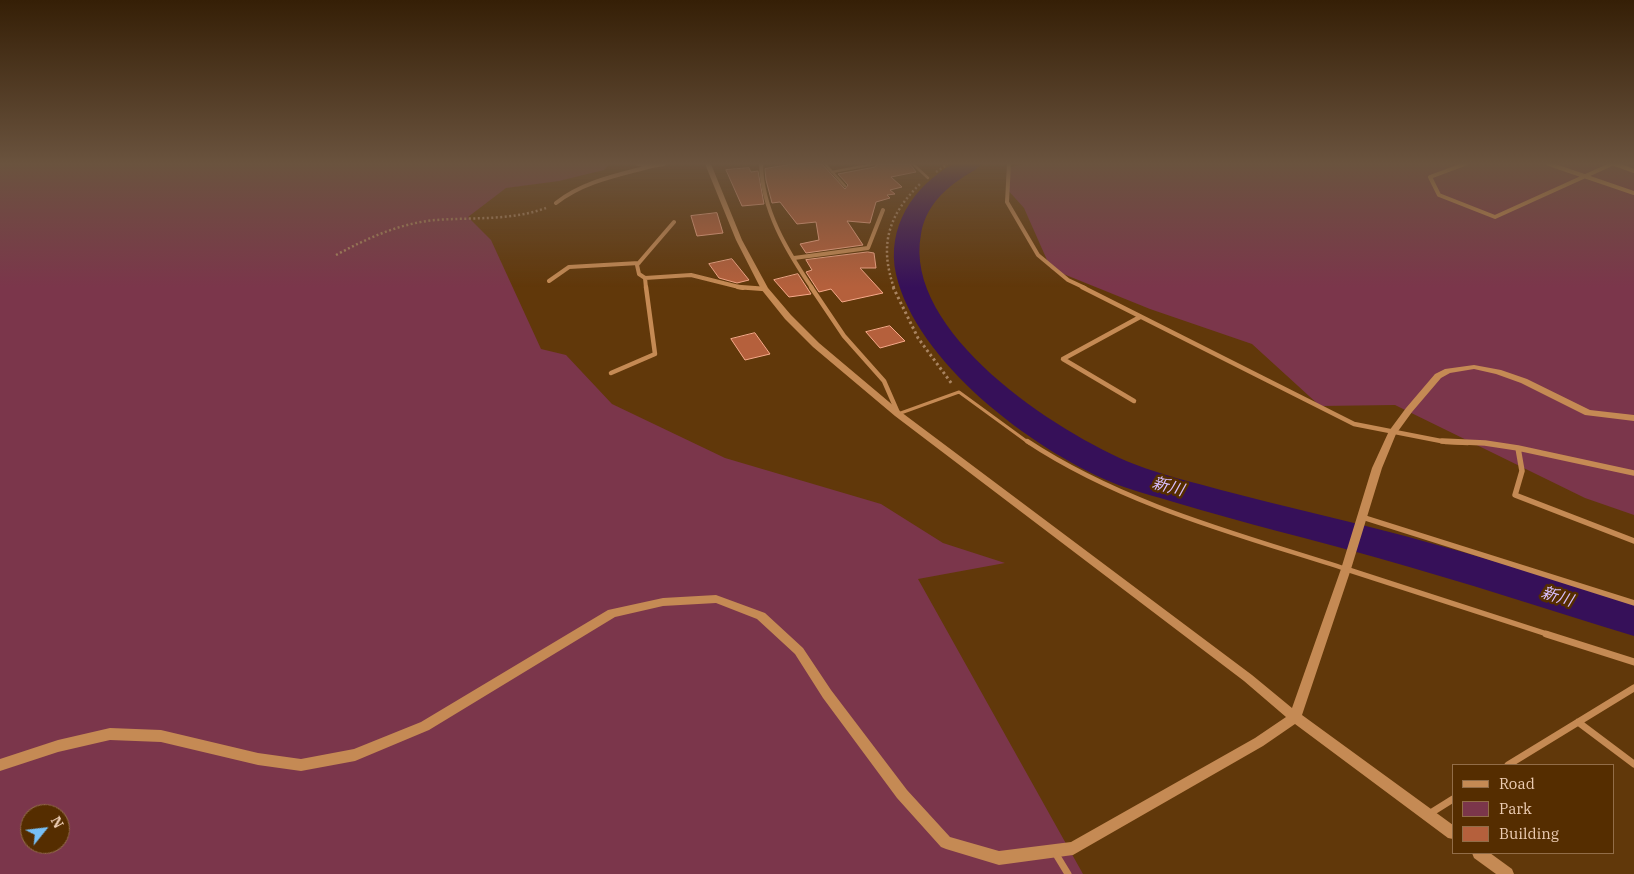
<!DOCTYPE html>
<meta charset="utf-8">
<style>
body{margin:0}
#map{position:relative;width:1634px;height:874px;overflow:hidden;background:#61380a;font-family:"IBM Plex Serif",serif}
canvas{display:block}
.legend{position:absolute;left:1452px;top:764px;width:162px;height:90px;box-sizing:border-box;background:#552d00;border:1px solid #926d48;margin:0;padding:6px 9px;list-style:none;font-size:15px;color:#edcdb3}
.legend li{display:flex;align-items:center;gap:10px;height:25px}
.legend b{width:25px;border:1px solid #926d48}
.north{position:absolute;left:20px;top:804px;width:50px;height:50px;box-sizing:border-box;background:#552d00;border:1px solid #926d48;border-radius:50%;rotate:61deg;font-size:14px;font-weight:700;line-height:20px;text-align:center;color:#edcdb3}
.north::after{content:'';display:block;margin:auto;width:18px;height:22px;background:#77c0f7;clip-path:polygon(50% 0,100% 100%,50% 72%,0 100%)}
</style>
<div id="map">
<canvas width="1634" height="874"></canvas>
<ul class="legend">
<li><b style="height:6px;background:#c58a54"></b>Road</li>
<li><b style="height:14px;background:#7b364b"></b>Park</li>
<li><b style="height:14px;background:#b5603c"></b>Building</li>
</ul>
<div class="north">N</div>
</div>
<script>
const g = document.querySelector('canvas').getContext('2d');
g.lineJoin = 'round';
function fillPath(path, color) {
  g.fillStyle = color;
  g.fill(path, 'evenodd');
}
function strokePath(path, color, width, dash) {
  g.strokeStyle = color;
  g.lineWidth = width;
  g.lineCap = dash ? 'butt' : 'round';
  g.setLineDash(dash || []);
  g.stroke(path);
}
function label(font, color, halo, rows, align = 'center') {
  g.font = font + ' "IBM Plex Serif","Noto Sans JP",serif';
  g.lineWidth = 5;
  g.setLineDash([]);
  g.textBaseline = 'middle';
  g.strokeStyle = halo;
  g.fillStyle = color;
  for (const [text, x, y, turn = 0] of rows) {
    g.save();
    g.translate(x, y);
    g.rotate((+turn || 0) * Math.PI / 180);
    g.textAlign = isNaN(turn) ? turn : align;
    if (halo) g.strokeText(text, 0, 0);
    g.fillText(text, 0, 0);
    g.restore();
  }
}
fillPath(new Path2D(`
 M0,164H610L604,170L559,181L506,188L468,217L491,240L541,349L566,355L612,404L725,458L881,504L943,543L1005,563L918,579L1083,874H0ZM30,814H60V844H30Z
 M1023,164H1634V515L1585,498L1395,405L1320,406L1252,344L1150,309L1051,269L1024,208L1006,188L1007,168Z`), '#7b364b');
fillPath(new Path2D(`
 M953,164H981C976,171 968,173 962,178C942,191 925,209 921,234C902,332 1057,433 1134,464C1162,475 1192,482 1221,490C1282,506 1344,520 1405,536C1482,557 1558,580 1634,602V636C1549,610 1464,582 1378,558C1311,539 1243,523 1177,503C1155,496 1132,491 1111,482C1032,449 916,362 896,274C886,228 913,186 953,164Z`), '#361059');
const building = new Path2D(`
 M793,164H822L845,189L848,185L838,174L875,167L877,164H910L916,172L891,177L902,187L890,190L895,194L887,195L890,198L876,202L870,223L847,221L863,245L806,253L800,244L819,240L816,222L797,224L780,202L772,203L766,180L765,169Z
 M749,168L751,172L758,171L764,204L742,206L726,170Z
 M717,213L723,233L697,236L691,216Z
 M868,252L874,253L876,268H860L883,293L842,302L831,289L819,292L806,272L812,270L806,260Z
 M732,259L749,280L737,283L719,278L709,264Z
 M798,274L811,294L789,297L774,280Z
 M890,326L905,341L880,348L866,332Z
 M755,333L770,354L745,360L731,339Z`);
fillPath(building, '#b5603c');
strokePath(building, '#f6a98a', 1);
strokePath(new Path2D(`
 M936,172L948,164
 M336,255C368,238 400,223 436,220C474,217 510,221 546,208
 M894,288C879,245 888,215 921,183`), '#a98461', 2.5, [2, 2.5]);
strokePath(new Path2D(`
 M893,287L918,338L952,384`), '#a98461', 3, [2.5, 3]);
strokePath(new Path2D(`
 M825,164L845,186
 M913,164L928,178
 M832,172L874,164`), '#c58a54', 2.5);
strokePath(new Path2D(`
 M898,414L959,392L1029,443`), '#c58a54', 3);
strokePath(new Path2D(`
 M1027,441C1124,505 1237,534 1346,569`), '#c58a54', 4.5);
strokePath(new Path2D(`
 M638,164L652,166L664,164
 M761,164C762,210 787,251 812,288
 M1009,164L1007,202L1038,255L1068,280L1085,288
 M1465,164L1430,177L1439,195L1495,217L1612,164
 M1549,164L1634,193
 M1615,164L1634,171
 M556,203C584,181 619,175 652,166
 M674,222L637,265L639,274L645,278L691,275L743,288
 M794,258L868,248L883,210
 M645,278L646,288
 M549,281L569,267L639,263`), '#c58a54', 4);
strokePath(new Path2D(`
 M738,287L765,289
 M811,287L844,336L884,381L898,413
 M1082,287L1354,424L1446,442L1468,443
 M611,373L655,354L646,287
 M1134,401L1063,359L1140,317`), '#c58a54', 4.5);
strokePath(new Path2D(`
 M1442,441L1485,443L1518,448L1634,473
 M1518,448L1522,471L1515,495L1634,541
 M1362,517L1634,603
 M1346,569L1550,635`), '#c58a54', 5.5);
strokePath(new Path2D(`
 M1546,634L1634,662
 M1578,722L1634,764
 M1508,765L1634,688
 M1429,814L1453,799
 M1054,851L1068,874`), '#c58a54', 7);
fillPath(new Path2D(`
 M705,164H711L742,240L768,288L791,315L819,343L901,412L1252,675L1292,708L1341,569L1372,468L1389,431L1406,408L1435,374L1445,369L1474,365L1501,370L1527,379L1590,410L1634,415V421L1585,415L1521,383L1496,374L1474,369L1450,373L1441,378L1412,412L1396,434L1382,468L1351,569L1302,715L1453,825V839L1448,838L1295,724L1263,746L1073,855L999,865L946,849L941,847L897,798L823,698L795,654L757,619L716,603L663,606L615,617L429,730L355,761L301,771L258,765L161,742L110,740L58,752L0,771V759L58,740L110,728L161,730L258,753L301,759L354,749L421,722L608,610L663,598L716,595L765,613L803,648L831,690L907,790L950,837L999,851L1071,842L1255,738L1286,717L1244,681L895,416L813,347L785,319L761,289L736,240Z
 M1472,853H1490L1512,869L1514,874H1496L1474,858Z`), '#c58a54');
const sky = g.createLinearGradient(0, 0, 0, 287);
sky.addColorStop(0, '#351f06');
sky.addColorStop(0.57, '#6a533e');
sky.addColorStop(1, '#6a533e00');
g.fillStyle = sky;
g.fillRect(0, 0, 1634, 287);
label('italic 16px', '#d8bffe', '#552d00', [
 ["新川",1168,487,15],
 ["新川",1557,597,17]
]);
</script>
